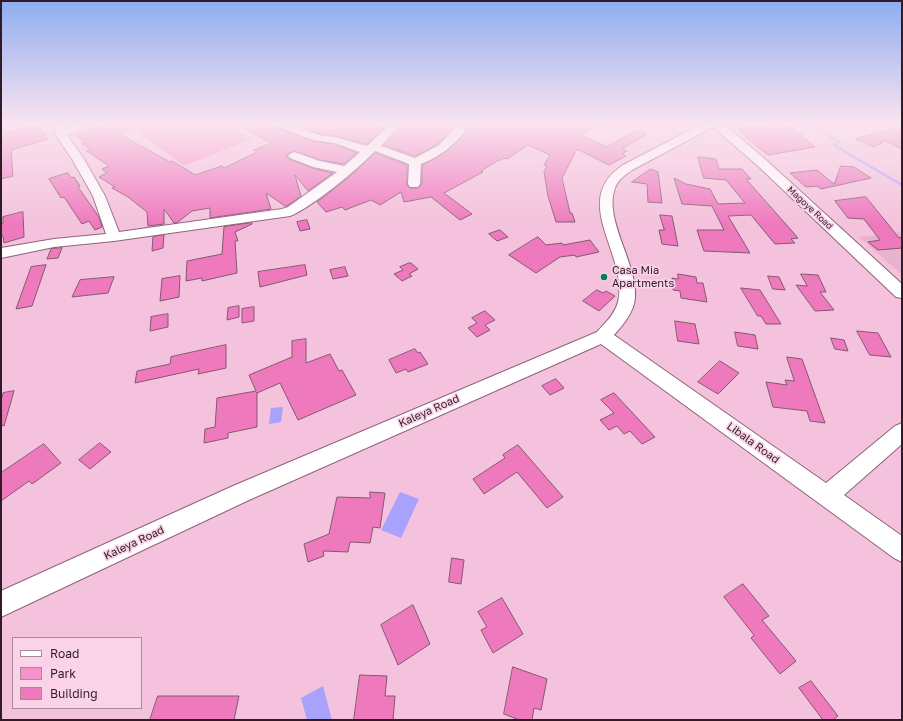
<!DOCTYPE html>
<style>
body{margin:0}
#map{position:relative;width:903px;height:721px;overflow:hidden;background:#f4c2dc;font-family:"Golos Text",sans-serif}
canvas{display:block}
.frame{position:absolute;inset:0;border:2px solid #2f1c26;pointer-events:none}
.legend{position:absolute;left:12px;top:637px;width:130px;height:72px;box-sizing:border-box;background:#fbd3e8;border:1px solid #a98a9a;margin:0;padding:5px 7px;list-style:none;font-size:12px;color:#2f1c26}
.legend li{display:flex;align-items:center;gap:8px;height:20px}
.legend b{width:20px;border:1px solid #a98a9a}
</style>
<div id="map">
<canvas width="903" height="721"></canvas>
<div class="frame"></div>
<ul class="legend">
<li><b style="height:5px;background:#fff"></b>Road</li>
<li><b style="height:11px;background:#f692ca"></b>Park</li>
<li><b style="height:11px;background:#ee79bd"></b>Building</li>
</ul>
</div>
<script>
const g = document.querySelector('canvas').getContext('2d');
g.lineJoin = 'round';
function fillPath(path, color) {
  g.fillStyle = color;
  g.fill(path, 'evenodd');
}
function strokePath(path, color, width, dash) {
  g.strokeStyle = color;
  g.lineWidth = width;
  g.lineCap = dash ? 'butt' : 'round';
  g.setLineDash(dash || []);
  g.stroke(path);
}
function label(font, color, halo, rows, align = 'center') {
  g.font = font + ' "Golos Text",sans-serif';
  g.lineWidth = 3.5;
  g.setLineDash([]);
  g.textBaseline = 'middle';
  g.strokeStyle = halo;
  g.fillStyle = color;
  for (const [text, x, y, turn = 0] of rows) {
    g.save();
    g.translate(x, y);
    g.rotate((+turn || 0) * Math.PI / 180);
    g.textAlign = isNaN(turn) ? turn : align;
    if (halo) g.strokeText(text, 0, 0);
    g.fillText(text, 0, 0);
    g.restore();
  }
}
fillPath(new Path2D(`
 M902,232V275L859,237Z`), '#e9b3cf');
fillPath(new Path2D(`
 M154,124H228L252,139L184,166L135,130Z`), '#f692ca');
fillPath(new Path2D(`
 M283,407L281,422L269,424L271,408Z
 M400,492L419,499L401,538L381,530Z
 M323,686L332,720H307L301,698Z`), '#a8a2fd');
strokePath(new Path2D(`
 M807,124L840,142L834,145L837,147L902,185`), '#a8a2fd', 2.5);
const building = new Path2D(`
 M105,124H144V125L119,134L170,162L172,161L179,165L195,175L222,166L224,168L257,152L254,150L271,143L236,124H274L275,127L312,141L334,144L357,153L344,164L320,160L294,151L289,153L286,156L289,159L312,168L333,173L308,191L295,175L301,196L287,206H285L266,193L271,209L210,218V208L192,211L178,222L174,223L164,209V224L148,226L147,212L128,197L112,188L115,187L99,177L107,173L102,169L109,166L87,151L91,149L82,144L86,143L75,135Z
 M294,124H367L385,127L367,144L335,136L319,134Z
 M405,124H457L438,144L415,156L384,145Z
 M471,124H600L580,135L607,147L636,130L647,134L622,149L627,151L622,154L626,156L609,165L577,149L562,178L570,213H572L575,222H556L548,196L544,172L547,166L544,165L550,155L528,145L507,159L504,158L501,160H499L481,171L483,172L444,193L472,214L460,220L431,197L404,202L401,192L380,205L371,200L345,210L342,207L326,212L317,202L348,178L375,153L407,165V185L410,188H418L422,184V165L436,158L449,149L461,138Z
 M780,124H788L815,147L768,155L747,138H748L743,134H745L739,129Z
 M35,126L36,128L38,127L48,139L11,150L13,176L1,179V138L5,137L4,133Z
 M902,126V132L898,134L902,136V149L885,141L874,147L856,139Z
 M698,157L716,159L719,169H742L751,179H746L798,238L791,239L795,243L775,244L751,215L728,216L750,253L704,251L697,230H724L712,206L682,204L674,178L686,184L710,189L718,204L745,203L726,180L704,178Z
 M841,166L854,167L871,178L821,189L817,186L806,187L790,173L817,170L834,184Z
 M651,169L658,172L662,203L648,202L647,184L632,182Z
 M68,173L71,178L74,177L80,186L78,187L99,217L102,227L95,230L89,221L82,224L64,197L61,198L49,179Z
 M866,197L899,238L902,237V248L878,250L868,242L880,240L864,219L848,218L835,201Z
 M23,212L24,237L4,243L3,236H1V224L3,223V217Z
 M660,215L672,216L678,246L662,244L659,230H664Z
 M307,220L310,229L300,231L297,222Z
 M252,223V224L235,232L238,241H235L237,273L202,281V278L186,281L187,261L222,254L224,227Z
 M500,230L508,237L497,241L489,234Z
 M164,235L163,248L152,251L153,237Z
 M538,237L546,245L562,243L563,245L590,240L599,252L576,257L575,255L560,257L536,273L509,255Z
 M62,248L58,258L47,259L51,249Z
 M409,263H411L418,269L409,274L412,276L402,281L394,274L403,270L400,267Z
 M46,265L32,306L16,309L31,267Z
 M305,265L307,275L260,287L258,272Z
 M345,267L348,276L333,279L330,270Z
 M678,274L696,277L697,283H703L707,302L681,298L680,291L673,290L672,278L678,279Z
 M801,274L818,275L826,292H820L834,310L815,311L796,285L807,286Z
 M180,276L179,297L160,301L162,279Z
 M768,276L779,277L785,290L773,289Z
 M114,277L108,293L72,297L80,280Z
 M741,288L760,290L781,324H766L761,316H758Z
 M597,290L603,293L606,291L615,296L599,311L583,301Z
 M239,306V317L227,320L228,308Z
 M254,307V321L242,323V309Z
 M485,311L495,320L485,325L490,330L477,337L468,328L477,323L472,318Z
 M168,314V327L150,331L151,317Z
 M675,321L695,324L699,344L678,341Z
 M857,331L878,333L891,357L870,355Z
 M735,332L755,335L758,349L738,346Z
 M831,338L844,340L848,351L835,349Z
 M306,339V363L330,354L339,371L342,370L356,395L298,420L280,383L257,393V392V427L228,433V438L204,443L205,429L215,427L217,398L256,391L249,375L292,357V341Z
 M226,345V368L198,374L199,369L135,383L137,371L170,364L171,357Z
 M415,349L418,353L420,352L428,364L408,372L406,369L396,373L389,360Z
 M787,357L802,359L825,423L810,421L807,411L773,407L766,382L787,385L785,380L794,381Z
 M720,361L739,373L718,394L698,382Z
 M556,379L564,388L550,395L542,386Z
 M14,391L4,426L1,425V401L3,393Z
 M614,393L655,437L642,444L630,431L624,434L617,426L609,430L600,420L614,413L601,400Z
 M100,443L111,452L90,469L79,460Z
 M44,444L61,463L32,484L29,481L1,501V473Z
 M518,445L563,497L547,508L517,472L484,494L473,479L505,458L503,455Z
 M370,492L385,493L380,528L373,527L370,543L350,542L348,552L323,551L324,556L308,562L304,544L329,534L337,497L370,498Z
 M452,558L464,560L461,584L449,582Z
 M743,584L769,616L762,620L796,661L780,674L751,638L754,635L724,597Z
 M502,598L523,634L493,653L481,630L487,627L478,612Z
 M413,605L430,644L398,665L381,625Z
 M513,667L547,679L541,710L534,708L532,720H519L504,714Z
 M360,675L387,676L385,696H395L393,720H354Z
 M811,681L838,716L833,720H823L799,688Z
 M158,696H239L234,720H150Z`);
fillPath(building, '#ee79bd');
strokePath(building, '#835870', 1);
const minor = new Path2D(`
 M54,124H64L65,128L75,124H89L88,126L67,135L84,159L105,196L119,232L282,209L288,207L337,172L313,167L290,158L288,156L290,154L294,152L320,161L344,166L360,152L334,143L313,140L276,126L275,124H290L319,135L335,137L367,146L390,124H401L381,146L415,158L439,145L459,124H470C457,143 442,156 421,164L420,184L418,187H410L408,184L409,164L375,151C359,168 311,208 290,216L114,241L54,247L1,258V248L54,239L106,234L93,196L72,159L55,134Z
 M702,124H724L766,160L902,284V298L896,297L758,166L713,127L632,170C625,175 618,180 615,188C603,219 638,264 635,298C634,312 623,325 614,335L826,483L895,426L902,423V444L844,495L902,536V562L894,558L601,344L249,500L1,617V591L233,486L597,332C605,323 615,314 618,302C630,256 568,201 623,165Z`);
strokePath(minor, '#8e627a', 2);
fillPath(minor, '#fff');
const sky = g.createLinearGradient(0, 0, 0, 225);
sky.addColorStop(0, '#8eadf0');
sky.addColorStop(0.55, '#fae4ef');
sky.addColorStop(1, '#fae4ef00');
g.fillStyle = sky;
g.fillRect(0, 0, 903, 225);
for (const [x, y, r, color] of [
 [604,277,4,"#037d5b"]
]) {
  const dot = new Path2D();
  dot.arc(x, y, r, 0, 2 * Math.PI);
  g.fillStyle = color;
  g.fill(dot);
  strokePath(dot, '#fbd3e8', 1.5);
}
label('9px', '#2f1c26', '#fbd3e8', [
 ["Magoye Road",810,208,43]
]);
label('11px', '#2f1c26', '#fbd3e8', [
 ["Casa Mia",612,271],
 ["Apartments",612,284]
], 'left');
label('11px', '#2f1c26', '#fbd3e8', [
 ["Kaleya Road",429,411,-24],
 ["Libala Road",753,443,36],
 ["Kaleya Road",134,543,-25]
]);
</script>
